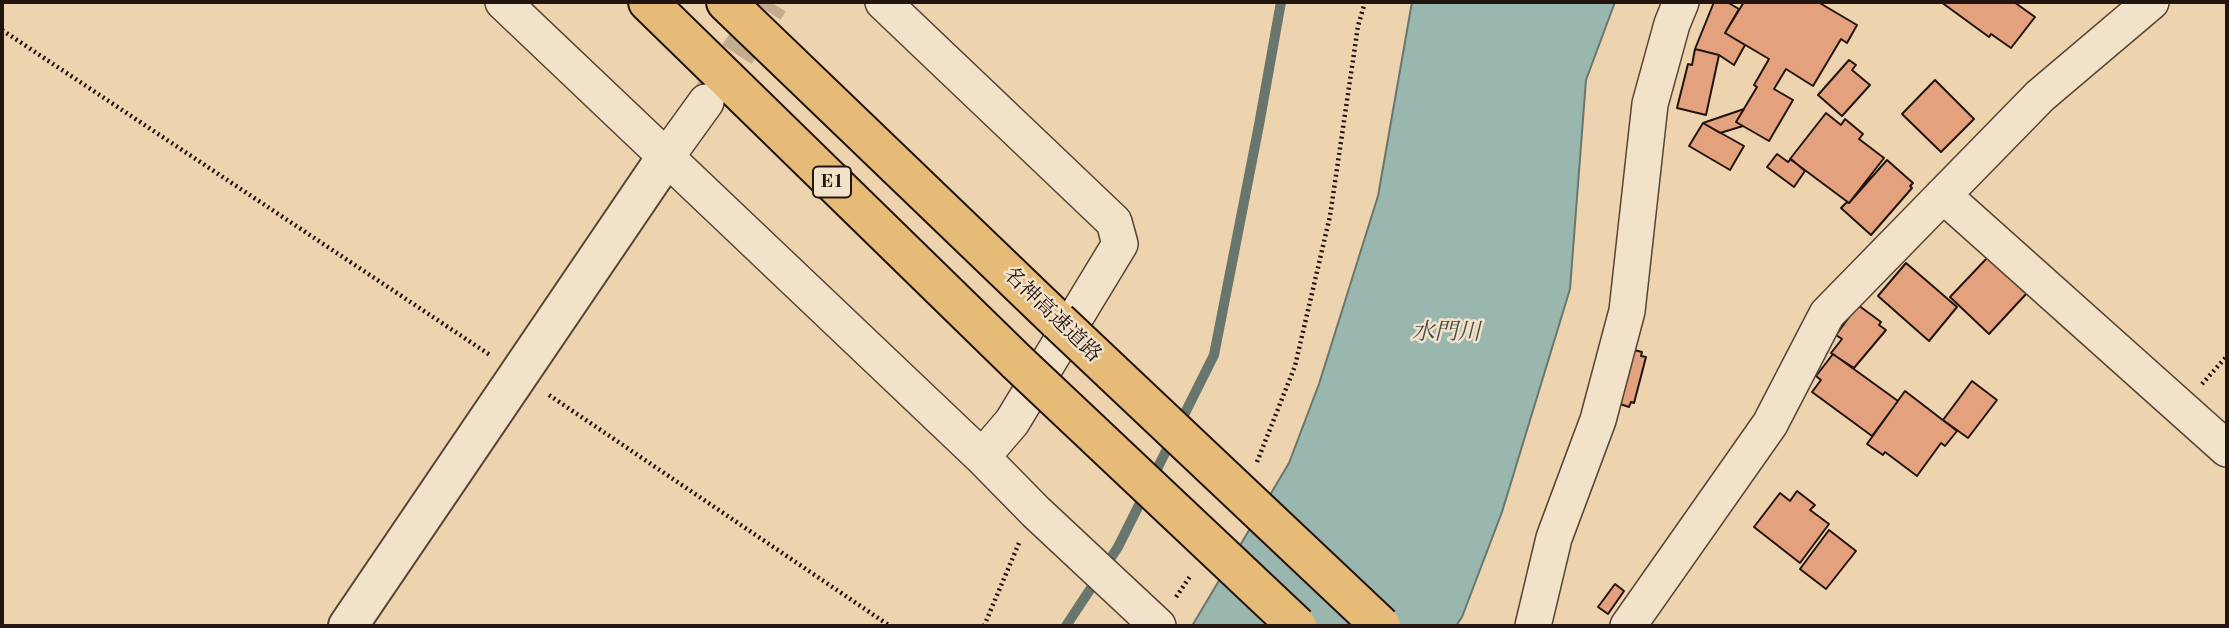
<!DOCTYPE html>
<meta charset="utf-8">
<style>
body{margin:0}
#map{position:relative;width:2229px;height:628px;overflow:hidden;background:#edd3ae;font-family:"Old Standard TT",serif}
canvas{display:block}
.frame{position:absolute;inset:0;border:4px solid #22140e;pointer-events:none}
</style>
<div id="map">
<canvas width="2229" height="628"></canvas>
<div class="frame"></div>
</div>
<script>
const g = document.querySelector('canvas').getContext('2d');
g.lineJoin = 'round';
function fillPath(path, color) {
  g.fillStyle = color;
  g.fill(path, 'evenodd');
}
function strokePath(path, color, width, dash) {
  g.strokeStyle = color;
  g.lineWidth = width;
  g.lineCap = dash ? 'butt' : 'round';
  g.setLineDash(dash || []);
  g.stroke(path);
}
function label(font, color, halo, rows, align = 'center') {
  g.font = font + ' "Old Standard TT","Noto Serif JP",serif';
  g.lineWidth = 5;
  g.setLineDash([]);
  g.textBaseline = 'middle';
  g.strokeStyle = halo;
  g.fillStyle = color;
  for (const [text, x, y, turn = 0] of rows) {
    g.save();
    g.translate(x, y);
    g.rotate((+turn || 0) * Math.PI / 180);
    g.textAlign = isNaN(turn) ? turn : align;
    if (halo) g.strokeText(text, 0, 0);
    g.fillText(text, 0, 0);
    g.restore();
  }
}
const water = new Path2D(`
 M1412,2H1615L1586,80L1570,289L1502,512L1462,617L1456,626H1192L1289,463L1319,384L1378,196Z`);
fillPath(water, '#99b7ae');
strokePath(water, '#69766e', 2);
strokePath(new Path2D(`
 M1152,479L1214,355L1259,125L1281,2
 M1066,626L1118,547L1145,493`), '#69766e', 10);
const building = new Path2D(`
 M1714,2H1727L1739,9L1725,33L1745,45L1734,65L1719,55L1695,49Z
 M1744,2H1818L1857,25L1847,43L1841,39L1813,86L1786,69L1774,89L1793,100L1769,141L1736,122L1757,87L1754,85L1769,59L1725,33Z
 M1941,2H2014L2035,17L2011,48L1991,34L1989,37Z
 M1695,49L1719,55L1706,115L1677,108L1688,64L1692,65Z
 M1849,60L1856,65L1852,70L1870,85L1842,116L1818,95Z
 M1935,80L1974,119L1941,152L1902,114Z
 M1744,109L1736,122L1743,126L1720,133L1703,123Z
 M1826,113L1841,125L1845,119L1863,134L1859,139L1884,158L1849,203L1790,159Z
 M1703,123L1744,146L1730,170L1689,146Z
 M1777,154L1788,162L1791,159L1805,171L1794,187L1767,167Z
 M1887,160L1913,183L1910,186L1912,188L1871,235L1841,208L1847,202L1849,203Z
 M1988,257L2027,293L1989,334L1950,297Z
 M1906,263L1957,307L1929,341L1878,296Z
 M1858,305L1881,322L1879,325L1886,330L1854,368L1831,353L1842,339L1836,335Z
 M1630,349L1642,352L1641,356L1646,357L1634,403L1631,402L1629,407L1617,403Z
 M1833,354L1898,401L1872,436L1812,392L1821,380L1816,376Z
 M1972,381L1997,400L1968,438L1943,420Z
 M1905,391L1957,431L1945,446L1941,443L1917,476L1885,452L1883,455L1867,444Z
 M1797,491L1815,505L1810,510L1829,524L1800,563L1754,527L1780,493L1790,501Z
 M1829,530L1856,551L1826,589L1800,569Z
 M1615,584L1624,591L1608,614L1598,607Z`);
fillPath(building, '#e4a17d');
strokePath(building, '#22140e', 2);
strokePath(new Path2D(`
 M708,99L771,2`), '#c4ad8e', 35, [35, 18]);
const minor = new Path2D(`
 M503,2L982,457L1036,512L1158,626
 M883,2L1114,222L1120,244L1012,422L982,457
 M667,156L706,102
 M1943,195L2227,449
 M1533,626L1554,538L1598,420L1627,311L1650,104L1672,24L1681,2
 M1628,626L1770,424L1827,314L2040,96L2151,2`);
const tertiary = new Path2D(`
 M348,626L667,156`);
const motorway = new Path2D(`
 M648,2L1017,362
 M726,2L1058,321`);
strokePath(minor, '#554436', 38);
strokePath(tertiary, '#554436', 42);
strokePath(motorway, '#22140e', 42);
strokePath(new Path2D(`
 M2,30L490,355
 M2202,384L2227,356
 M549,395L890,626
 M1257,462L1295,366L1330,216L1358,26L1365,2
 M1176,597L1191,575
 M984,626L1019,543`), '#22140e', 4.5, [2, 3.5]);
strokePath(minor, '#f3e2ca', 35);
strokePath(tertiary, '#f3e2ca', 38);
strokePath(motorway, '#e6ba77', 38);
const motorwayBridge = new Path2D(`
 M1058,321L1381,626
 M1017,362L1297,626`);
strokePath(motorwayBridge, '#22140e', 42, []);
strokePath(motorwayBridge, '#e6ba77', 38);
for (const [x, y, w] of [
 [832,182,38]
]) {
  const box = new Path2D();
  box.roundRect(x - w / 2, y - 15.5, w, 31, 5);
  g.fillStyle = '#f3e2ca';
  g.fill(box);
  strokePath(box, '#22140e', 2);
}
label('bold 19px', '#22140e', null, [
 ["E1",832,182]
]);
label('21px', '#22140e', '#f3e2ca', [
 ["名神高速道路",1052,315,44]
]);
label('italic 23px', '#4c4d46', '#f3e2ca', [
 ["水門川",1446,333]
]);
</script>
